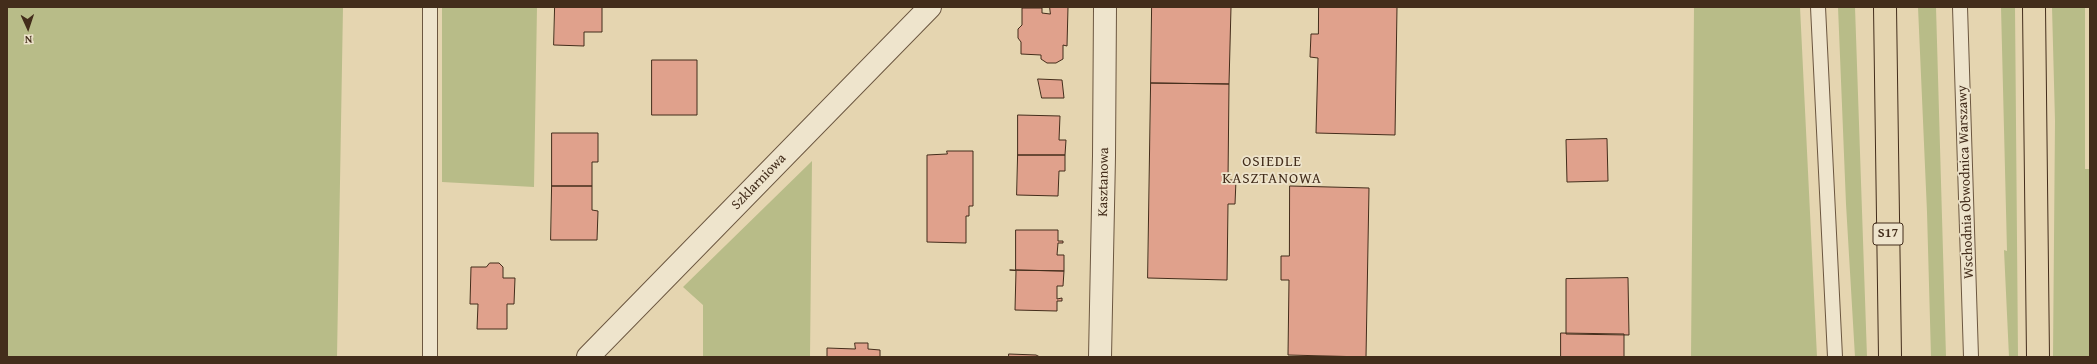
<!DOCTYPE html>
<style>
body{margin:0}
#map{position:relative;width:2097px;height:364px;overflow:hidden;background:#e5d5b0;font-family:"Gentium Book Plus",serif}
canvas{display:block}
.frame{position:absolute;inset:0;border:8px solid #432d1b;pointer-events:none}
.north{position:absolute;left:8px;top:8px;width:40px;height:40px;-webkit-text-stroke:3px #eee4cc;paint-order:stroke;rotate:177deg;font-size:11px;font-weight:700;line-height:16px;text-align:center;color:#432d1b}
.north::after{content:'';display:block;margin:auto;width:14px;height:18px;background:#432d1b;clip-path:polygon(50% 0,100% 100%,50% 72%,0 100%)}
</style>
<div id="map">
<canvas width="2097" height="364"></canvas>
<div class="frame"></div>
<div class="north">N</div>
</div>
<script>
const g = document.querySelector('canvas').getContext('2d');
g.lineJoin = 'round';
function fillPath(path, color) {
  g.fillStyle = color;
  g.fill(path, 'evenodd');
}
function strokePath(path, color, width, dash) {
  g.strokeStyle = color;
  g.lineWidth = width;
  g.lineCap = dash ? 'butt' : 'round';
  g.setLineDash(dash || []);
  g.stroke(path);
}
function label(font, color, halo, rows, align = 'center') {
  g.font = font + ' "Gentium Book Plus",serif';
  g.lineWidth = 3.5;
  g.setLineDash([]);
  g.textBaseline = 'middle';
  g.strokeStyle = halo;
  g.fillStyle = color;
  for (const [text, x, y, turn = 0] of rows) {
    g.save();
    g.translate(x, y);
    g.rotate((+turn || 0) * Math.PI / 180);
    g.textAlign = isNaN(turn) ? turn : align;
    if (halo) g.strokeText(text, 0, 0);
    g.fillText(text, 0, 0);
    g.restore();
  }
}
fillPath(new Path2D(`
 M7,7H343L337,357H7Z
 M442,7H537L534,187L442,182Z
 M1694,7H1800L1817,357H1691Z
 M1838,7H1855L1867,357H1855L1846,204Z
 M1918,7H1936L1946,357H1931L1927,212Z
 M2001,7H2015L2018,357H2009L2004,250L2007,251Z
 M2052,7H2085V169H2090V357H2053L2055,121Z
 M812,161L810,357H703V305L683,287Z`), '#b8bc88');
const building = new Path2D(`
 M555,7H602V32H584V46L554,45Z
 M1050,7H1068L1067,46L1063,45V59L1056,63H1047L1041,59V55L1021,54V42L1018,38V29L1022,25V8H1042V13L1050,14Z
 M1152,7H1231L1229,84L1151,83Z
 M1319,7H1397L1395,135L1316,133L1318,58L1310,57L1311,34H1318Z
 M652,60H697V115H652Z
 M1038,79L1062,80L1064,98H1042Z
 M1151,83L1229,84L1228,180H1236L1235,204H1228L1227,280L1148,278Z
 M1018,115L1060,116L1059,140H1066L1065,155H1018Z
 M552,133H598V162H592V186H552Z
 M1607,139L1608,181L1567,182L1566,140Z
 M947,151H973V206H969V216H966V243L927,242V155L947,154Z
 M1018,155H1065V171H1059L1058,196L1017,195Z
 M552,186H592V210L598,211L597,240H551Z
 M1290,186L1369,188L1366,357L1288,355L1289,280H1281V256H1289Z
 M1016,230H1058V241H1063V243H1058L1057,255H1064V271L1016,270Z
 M490,263H499L503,267V278H515L514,304H507V329H477L478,304H470L471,267H486Z
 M1010,270L1064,271L1063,286H1057V299L1062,298V301H1057V311L1015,310L1016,271Z
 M1628,278L1629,335L1566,334V279Z
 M1561,333L1624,334V357H1561Z
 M855,343H868V349L880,350V357H827V348L855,349Z
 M1009,354L1036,355L1040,357H1009Z`);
fillPath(building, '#e0a18c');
strokePath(building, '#432d1b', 1);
const service = new Path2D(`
 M1818,7L1835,357
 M1960,7L1971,357
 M430,357V7`);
const minor = new Path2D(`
 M588,357L930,7
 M1100,357L1104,156L1105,7`);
const motorway = new Path2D(`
 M1885,7L1890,357
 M2034,7L2038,357`);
strokePath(service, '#6c5740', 16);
strokePath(minor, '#6c5740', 24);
strokePath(motorway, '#432d1b', 24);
strokePath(service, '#eee4cc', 14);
strokePath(minor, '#eee4cc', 22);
strokePath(motorway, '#e5d5b0', 22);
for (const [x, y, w] of [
 [1888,234,30]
]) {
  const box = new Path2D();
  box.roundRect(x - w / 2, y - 11, w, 22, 3);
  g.fillStyle = '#eee4cc';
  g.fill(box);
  strokePath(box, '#432d1b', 1);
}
label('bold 13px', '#432d1b', null, [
 ["S17",1888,234]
]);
label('14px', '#432d1b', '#eee4cc', [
 ["Szklarniowa",759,182,-46],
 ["Kasztanowa",1104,182,-89],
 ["Wschodnia Obwodnica Warszawy",1966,182,-92]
]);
g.letterSpacing = '1px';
label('15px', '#432d1b', '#eee4cc', [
 ["OSIEDLE",1272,162],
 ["KASZTANOWA",1272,179]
]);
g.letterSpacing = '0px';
</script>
